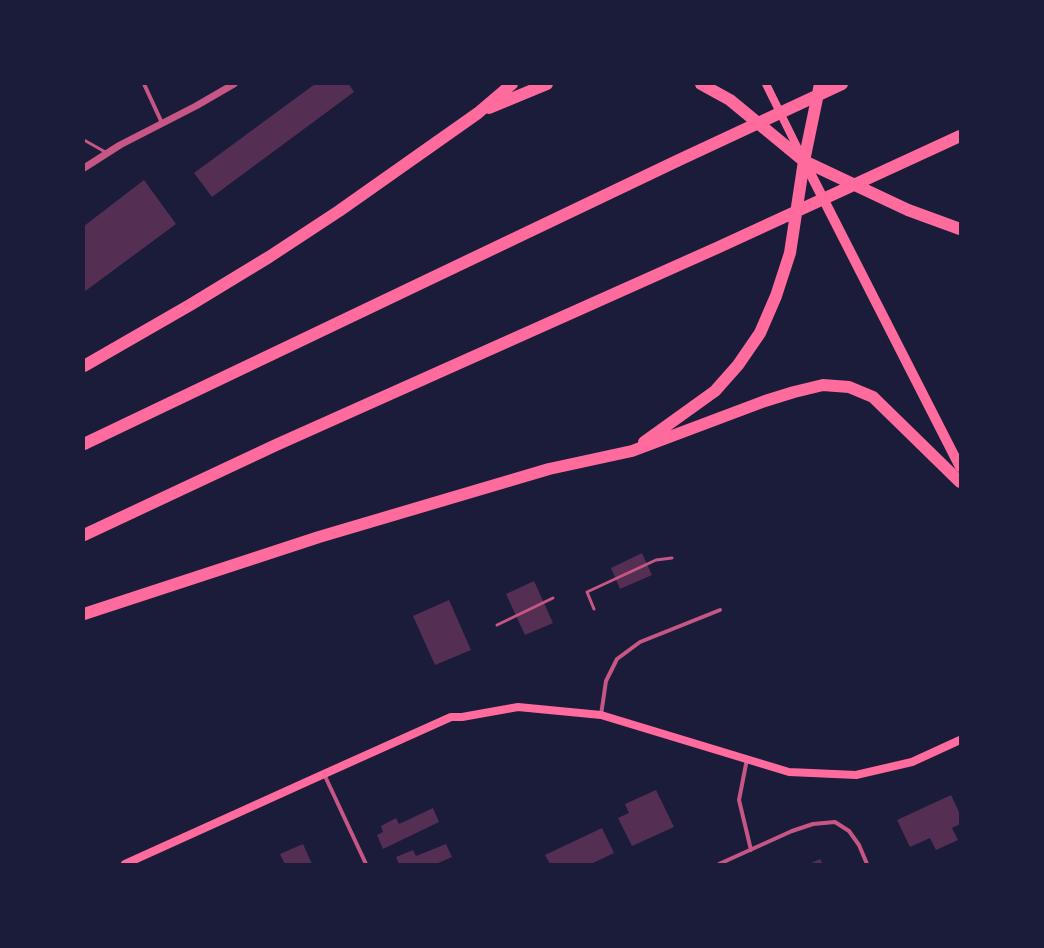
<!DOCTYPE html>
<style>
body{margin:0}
#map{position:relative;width:1044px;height:948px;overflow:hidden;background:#1b1b3a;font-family:"Roboto Condensed",sans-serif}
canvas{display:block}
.frame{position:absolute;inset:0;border:85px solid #1b1b3a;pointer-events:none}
</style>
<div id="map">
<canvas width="1044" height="948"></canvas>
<div class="frame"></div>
</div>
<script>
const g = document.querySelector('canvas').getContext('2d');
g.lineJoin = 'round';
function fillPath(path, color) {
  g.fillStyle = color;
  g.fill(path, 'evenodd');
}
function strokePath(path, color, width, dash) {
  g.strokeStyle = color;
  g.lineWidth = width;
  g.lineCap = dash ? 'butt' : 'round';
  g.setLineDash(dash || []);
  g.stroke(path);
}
fillPath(new Path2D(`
 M315,84H349L354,92L212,197L194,173Z
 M144,180L176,224L84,292V226Z
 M642,553L652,575L620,589L611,568Z
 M534,581L553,623L525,635L506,594Z
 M449,600L471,650L435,665L413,616Z
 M656,790L674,827L632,846L618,818L629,813L625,804Z
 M951,795L960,814V824L952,828L958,840L936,850L930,838L910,847L897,820Z
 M433,808L439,822L383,849L377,835L383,832L381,826L396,818L399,824Z
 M602,828L614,853L591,864H550L545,855Z
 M303,844L312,864H285L280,854Z
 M446,844L452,857L436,864H399L396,857L413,850L416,856Z
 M820,859L823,864H809Z`), '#542f53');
strokePath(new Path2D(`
 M84,140L107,153
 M594,609L587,592L656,560L672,558
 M497,625L553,598`), '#c65784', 3);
strokePath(new Path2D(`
 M144,84L162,123
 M601,715L606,681L617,659L640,642L720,610
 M747,759L739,800L751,850
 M324,774L366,864
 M719,864L792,831L813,824L835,822L849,831L859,845L867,864`), '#c65784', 4);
strokePath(new Path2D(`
 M84,168L120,145L196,106L234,84`), '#c65784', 7);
strokePath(new Path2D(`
 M766,84L802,157
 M125,864L324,774L451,717H462L518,707L601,715L789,772L856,775L912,762L960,740`), '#ff6b9d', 8);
strokePath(new Path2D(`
 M804,161L960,467`), '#ff6b9d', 10);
strokePath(new Path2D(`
 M701,84L730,100L804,161L908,210L960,229
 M489,108L547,84
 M84,366L190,305L269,257L339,211L478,113L512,84
 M644,442L715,391L738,365L760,333L776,296L790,253L804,161L820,84
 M84,444L679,160L842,84
 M84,535L276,445L719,247L960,136
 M84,614L319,537L549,469L632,451L765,401L794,392L823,385L849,387L873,397L960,482`), '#ff6b9d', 12);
</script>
